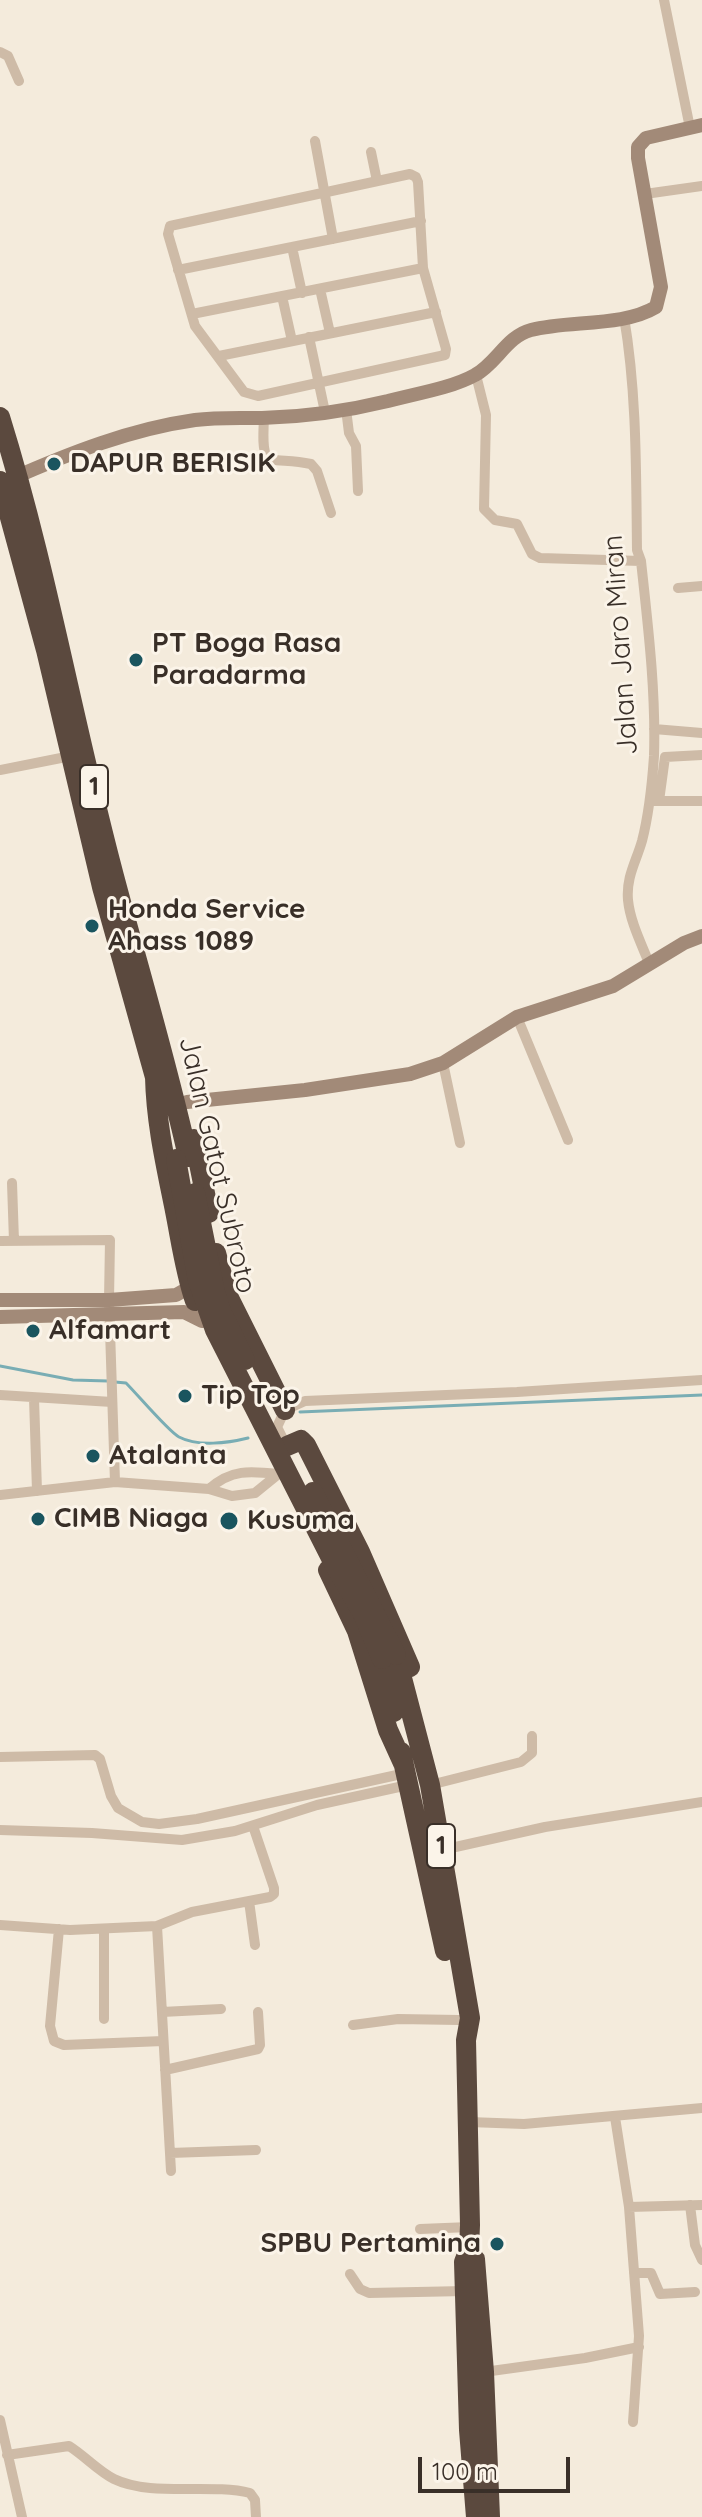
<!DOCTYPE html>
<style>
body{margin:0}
#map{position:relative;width:702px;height:2517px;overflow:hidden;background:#f4ebdc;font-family:Quicksand,sans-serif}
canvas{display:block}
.scale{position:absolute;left:418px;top:2457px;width:152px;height:36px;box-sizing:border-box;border:4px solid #392f28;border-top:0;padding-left:10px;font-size:24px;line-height:28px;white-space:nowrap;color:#392f28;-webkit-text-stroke:6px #fbf4e9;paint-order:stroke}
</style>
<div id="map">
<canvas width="702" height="2517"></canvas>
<div class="scale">100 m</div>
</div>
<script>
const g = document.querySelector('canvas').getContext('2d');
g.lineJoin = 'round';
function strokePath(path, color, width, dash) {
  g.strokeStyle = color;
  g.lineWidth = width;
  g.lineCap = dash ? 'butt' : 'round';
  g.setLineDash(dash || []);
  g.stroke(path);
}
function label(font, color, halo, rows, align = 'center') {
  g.font = font + ' Quicksand,sans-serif';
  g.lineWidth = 6;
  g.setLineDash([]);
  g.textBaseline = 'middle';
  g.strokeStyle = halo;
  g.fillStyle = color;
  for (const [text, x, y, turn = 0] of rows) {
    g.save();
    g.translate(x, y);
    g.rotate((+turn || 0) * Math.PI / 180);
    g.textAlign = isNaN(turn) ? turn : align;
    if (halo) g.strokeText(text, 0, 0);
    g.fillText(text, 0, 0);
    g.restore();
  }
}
strokePath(new Path2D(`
 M0,1366L73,1380L108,1381
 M115,1382L126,1383C137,1394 169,1432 179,1437C198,1447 228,1443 248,1438
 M300,1412L702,1395`), '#79adb4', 3);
strokePath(new Path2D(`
 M664,0L690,128
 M0,52L8,56L19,81
 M315,141L333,239
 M371,152L377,181
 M410,174L416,177L418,182L423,268L446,349L445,355L258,396L244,392L195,326L168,234L170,226Z
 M645,194L702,186
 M292,247L302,293
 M178,270L421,221
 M320,289L330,333
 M282,296L292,341
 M192,314L423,268
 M624,317C637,393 636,473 637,550L641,561C648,626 656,691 654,756C652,785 649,814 642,841C636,862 626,877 628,900C630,921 641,943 649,963
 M309,337L325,412
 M219,356L436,312
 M476,375L486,415L484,509L495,520L517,524L532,554L540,558L641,561
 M346,409L349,433L356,446L358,491
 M264,418C261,473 267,455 311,464L317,471L331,513
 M678,588L702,586
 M654,729L702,733
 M0,770L71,756
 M652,801H702
 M659,801L665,757L702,755
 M517,1017L568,1140
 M443,1063L460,1143
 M12,1183L14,1241
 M0,1241L110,1240L109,1300L115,1482
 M0,1395L112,1402
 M34,1398L37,1491
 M288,1449L277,1427L285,1410L305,1401L517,1392L702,1380
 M209,1489C231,1469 250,1471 278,1474
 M0,1495L115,1482L209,1489L232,1496L255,1493L287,1467
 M0,1757L95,1755L100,1759L111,1796L118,1808L142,1822L159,1824L197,1819L406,1773
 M430,1785L521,1762L532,1753V1736
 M0,1830L92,1833L182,1840L235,1831L317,1805L408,1785
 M442,1850L545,1827L702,1802
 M249,1901L255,1945
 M0,1925L70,1930L157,1926L192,1912L270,1897L274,1894V1888L253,1826
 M157,1926L171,2171
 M59,1929L50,2026L54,2041L64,2045L163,2041
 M104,1929V2019
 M162,2012L221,2009
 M353,2025L398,2019L459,2020
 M165,2070L258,2049L260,2045L258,2012
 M615,2117L629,2207L639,2336L633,2422
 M469,2122L524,2124L702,2108
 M170,2153L256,2150
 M690,2205L695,2245L702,2260
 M629,2207L702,2205
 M420,2229L470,2227
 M634,2273H651L660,2294L695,2292
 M350,2274L360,2289L369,2293L465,2291
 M484,2372L585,2358L639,2347
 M0,2420L22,2517
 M7,2455L69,2446C85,2456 98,2471 114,2479C151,2497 210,2483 250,2493L255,2500L256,2517`), '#cebba7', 10);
strokePath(new Path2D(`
 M11,479C70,453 131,429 195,420C217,417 240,418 262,418C304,417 347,411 388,401C414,394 452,388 475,375C496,364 507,336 531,330C569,320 623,327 656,307L661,287L638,158V147L646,138L702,125
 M187,1102L305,1090L410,1074L443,1063L517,1017L613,986L684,943L702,936
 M0,1300H109L176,1295L190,1287
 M0,1317L184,1312L202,1321`), '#a28a78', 14);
strokePath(new Path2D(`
 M0,417C47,568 73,723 114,876C139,970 167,1062 188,1157
 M0,481L46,650L102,887L158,1088
 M155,1077C156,1123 166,1166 175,1211C181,1241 185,1272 195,1301
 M194,1139L209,1213
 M216,1253L228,1296L285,1410
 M287,1446L301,1440L306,1445L360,1552L410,1667
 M328,1570L357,1631L388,1730L403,1763
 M396,1655L430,1785L470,2018L466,2040L470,2225L469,2249L464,2262L469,2430L476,2517
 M382,1659L394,1712
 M401,1752L445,1951
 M475,2259L484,2372L490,2517`), '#5b493e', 20);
strokePath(new Path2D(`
 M176,1159L198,1281L215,1330L333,1562L363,1614L382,1659
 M195,1193L215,1292L221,1311L245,1360
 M313,1492L396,1655`), '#5b493e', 20);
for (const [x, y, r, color] of [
 [54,464,8,"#1a555f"],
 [136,660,8,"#1a555f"],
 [92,926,8,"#1a555f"],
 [33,1331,8,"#1a555f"],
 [185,1396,8,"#1a555f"],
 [93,1456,8,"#1a555f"],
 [38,1519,8,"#1a555f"],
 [229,1521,10,"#1a555f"],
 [497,2244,8,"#1a555f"]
]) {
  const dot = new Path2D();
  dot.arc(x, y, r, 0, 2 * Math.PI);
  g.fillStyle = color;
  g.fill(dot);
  strokePath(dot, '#fbf4e9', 3);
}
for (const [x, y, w] of [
 [94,787,28],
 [441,1846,28]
]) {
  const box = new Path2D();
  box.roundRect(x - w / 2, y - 22, w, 44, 6);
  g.fillStyle = '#fbf4e9';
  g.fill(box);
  strokePath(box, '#392f28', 2);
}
label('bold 26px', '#392f28', null, [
 ["1",94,787],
 ["1",441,1846]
]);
label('bold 28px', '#392f28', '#fbf4e9', [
 ["DAPUR BERISIK",70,464],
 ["PT Boga Rasa",152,644],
 ["Paradarma",152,676],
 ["Honda Service",108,910],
 ["Ahass 1089",108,942],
 ["Alfamart",49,1331],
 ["Tip Top",201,1396],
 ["Atalanta",109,1456],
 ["CIMB Niaga",54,1519],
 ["Kusuma",247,1521],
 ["SPBU Pertamina",481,2244,"right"]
], 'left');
label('28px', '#392f28', '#fbf4e9', [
 ["Jalan Jaro Miran",621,645,-94],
 ["Jalan Gatot Subroto",217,1165,77]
]);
</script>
